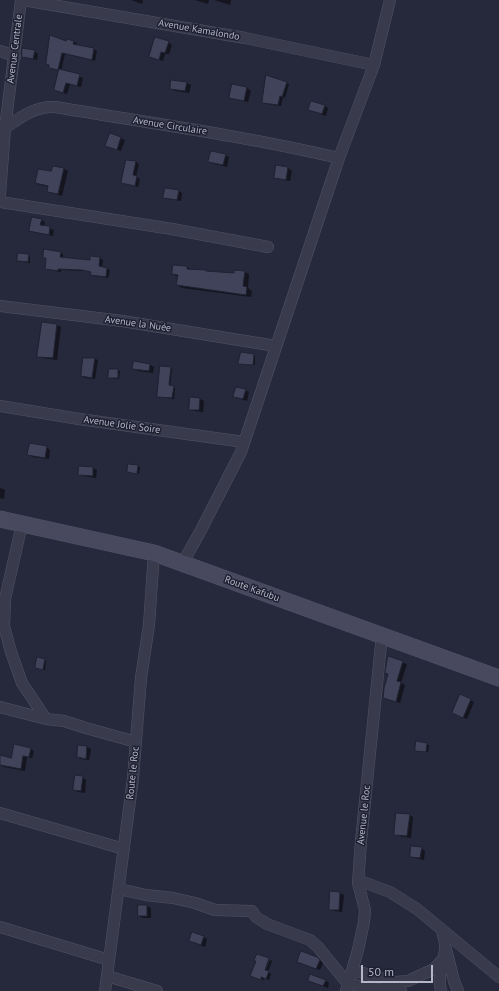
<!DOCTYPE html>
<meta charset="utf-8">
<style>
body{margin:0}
#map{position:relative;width:499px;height:991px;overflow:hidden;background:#26283b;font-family:"PT Sans",sans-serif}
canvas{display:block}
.scale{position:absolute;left:361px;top:965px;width:72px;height:18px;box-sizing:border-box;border:2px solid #b5b7c7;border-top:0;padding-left:5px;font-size:12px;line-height:14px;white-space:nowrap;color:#b5b7c7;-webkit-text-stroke:3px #1e2031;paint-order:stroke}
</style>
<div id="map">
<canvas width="499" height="991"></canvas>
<div class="scale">50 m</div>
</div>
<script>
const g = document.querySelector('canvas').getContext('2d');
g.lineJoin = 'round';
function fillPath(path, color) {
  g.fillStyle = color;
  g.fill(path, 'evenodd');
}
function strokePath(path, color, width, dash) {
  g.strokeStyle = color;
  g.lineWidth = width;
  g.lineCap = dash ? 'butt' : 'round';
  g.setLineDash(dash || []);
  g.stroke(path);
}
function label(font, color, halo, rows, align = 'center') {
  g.font = font + ' "PT Sans",sans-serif';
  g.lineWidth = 3;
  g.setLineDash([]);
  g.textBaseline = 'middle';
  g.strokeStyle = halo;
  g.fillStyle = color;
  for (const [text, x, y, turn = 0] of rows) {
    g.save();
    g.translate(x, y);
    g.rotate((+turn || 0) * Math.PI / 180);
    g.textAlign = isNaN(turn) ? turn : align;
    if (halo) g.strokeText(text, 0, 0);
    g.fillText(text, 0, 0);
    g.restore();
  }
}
fillPath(new Path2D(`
 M131,0H143L142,4Z
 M195,0H209L208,4Z
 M214,0H231L230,5Z
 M67,42H74L77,43L76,46L93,49L97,51L95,61L65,54L61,71L83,78L81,87L70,84L67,94L55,90L60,71L50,68Z
 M168,42L172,45L169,54H165L163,61L151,57Z
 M34,51L38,54L37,60L27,58L23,56Z
 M187,83L191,85L189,93L175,91L171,88Z
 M286,83L289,84L285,98L283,97L281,106L266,104L263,102Z
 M233,85L247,88L251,91L248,102L234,99L230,97Z
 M325,106L328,108L326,116L309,110Z
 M110,134L125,140L121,151L110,147Z
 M225,155L229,157L227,167L214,164L210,161Z
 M136,162L139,164L136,177L140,179L138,187L122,183Z
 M277,166L288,168L292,171L290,181L279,179L275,177Z
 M64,169L68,171L62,196L52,193L48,191L49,187L40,185L36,183L52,172Z
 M178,191L182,193L181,201L168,199L164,197Z
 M41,220L45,222L44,227L54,230L53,236L34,232L30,230Z
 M60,253L63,254V258L90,261L91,257L100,258L103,260L102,268L110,270L108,278L94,276L91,274L92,272L86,271L61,270V272L49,270L46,269L47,259L44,257Z
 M28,255L30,256V263L18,261Z
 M187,267L191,270L206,271L209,272L235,274L244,272L249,274L248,288L252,291L251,297L182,288L177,285L178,277L173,274Z
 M43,323L57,325L61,327L57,360L42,358L38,356Z
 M254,355L255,356V365L239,364Z
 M95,359L98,360L95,379L85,378L82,376Z
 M150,365L154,367L153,373L138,371L134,368Z
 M170,368L172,369L170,387L175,388L174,399L159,397Z
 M110,370L120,371L119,379L111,378Z
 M245,390L249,392L247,401L234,397Z
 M200,399L204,401L203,412L194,411L190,409Z
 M46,447L50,450L49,459L32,457L29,454Z
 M129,465L140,467L139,474L128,472Z
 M80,467L93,468L97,470L96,478L83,476L79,474Z
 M0,488L5,490L4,499L0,498Z
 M389,658L407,664L401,683L405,685L400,703L384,698L389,674Z
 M45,660L46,661L45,670L37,668Z
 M470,700L474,702L467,719L457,715Z
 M417,742L429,745L428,752L416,750Z
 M79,746L87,747L91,749L89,760L81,759L78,757Z
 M30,749L34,751L32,758L27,757L25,771L4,767L0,765V763Z
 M82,777L86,780L85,793L78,792L74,790Z
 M409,815L413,817L411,838L399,836L395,834Z
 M421,848L425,851L424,860L415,858L411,856Z
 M331,892L340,893L344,895L342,912L334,911L330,909Z
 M139,906H147L151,908V918H143L139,916Z
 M203,937L207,939L205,947L190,941Z
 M257,955L262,975H264L270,960L272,961L268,972L271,974L269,980L264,978V980L254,977Z
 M317,958L323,963L320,970L302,964Z
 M325,980L329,983L328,988L309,981Z`), '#0007');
const building = new Path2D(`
 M50,35L66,41L67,39L74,41L73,44L94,48L92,60L62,53L58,70L49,68V65L46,64Z
 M155,37L169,41L165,53L161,52L159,60L149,57Z
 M22,48L35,50L33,59L22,57Z
 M59,69L80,74L77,86L66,83L63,93L54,90Z
 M266,75L287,82L282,97L280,96L278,105L262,103Z
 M171,80L187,82L185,91L170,89Z
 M232,84L247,87L244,101L229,98Z
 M311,101L325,105L322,114L308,110Z
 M110,133L121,137L117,150L105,146Z
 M211,151L226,154L223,165L208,162Z
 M126,160L136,161L133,175L137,176L135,186L121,183Z
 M276,165L288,167L286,180L274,178Z
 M53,166L64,168L58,194L47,192L48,186L35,183L38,169L51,171Z
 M165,188L179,190L177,200L163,198Z
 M32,217L42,219L40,225L50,226L49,235L29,231Z
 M44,249L61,252L60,257L90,260V256L100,257L99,266L107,268L106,277L90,275L91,272L82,270L58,269V271L45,269L46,258H43Z
 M18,253L29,254L28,262L17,261Z
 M173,265L187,266V269L206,270V271L234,273V270L245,271L243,286L247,287L246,295L176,285L178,275L172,274Z
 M42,322L57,324L53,358L37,357Z
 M241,352L254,354L253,365L238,364Z
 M83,358H95L92,378L81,376Z
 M134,361L150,364L149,371L132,369Z
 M160,366L171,367L169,385L174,386L172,398L157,397Z
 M109,369H118V378H108Z
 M236,387L246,389L243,399L233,397Z
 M190,397L200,398L199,410H189Z
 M30,443L47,446L45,458L27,455Z
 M128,464L138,465L137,474L127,472Z
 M79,466L93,467V476L78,475Z
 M388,656L403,661L397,681L401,682L396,702L383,698L384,688L388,674L385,673Z
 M37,657L45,659L43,670L35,668Z
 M460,694L471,699L463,718L452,713Z
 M416,741L427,743L426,752L415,751Z
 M14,744L31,748L29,757L23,756L21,769L0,765V755L11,758Z
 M78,745L87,746L86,759L77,757Z
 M75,775L83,776L81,791L73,790Z
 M396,813L410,814L407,836L394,835Z
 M411,846L422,847L420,858L410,857Z
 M330,891L340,892L339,910H329Z
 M138,905H147V916H138Z
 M192,932L204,936L201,945L189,941Z
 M301,951L317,957L320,960L316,969L297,962Z
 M257,954L269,958L265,970L269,971L266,979L261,977V980L250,976L256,961H254Z
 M310,974L326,980L323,986L308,981Z`);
fillPath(building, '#404359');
strokePath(building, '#202233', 1);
const minor = new Path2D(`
 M23,0L245,38L374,65
 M0,51L15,56
 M0,126L5,128C21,117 35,106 55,107C150,123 245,136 339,158
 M0,194L5,128L21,0
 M0,202L172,229L268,247
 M0,306L122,321L276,346
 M0,406L79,419L244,442
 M22,524L5,599L4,626L11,652L22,683L46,719L64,721L86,728L136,742
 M182,564L200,532L241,452L339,158L374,65L390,0
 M0,707L46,719
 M0,813L124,849
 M358,880L390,892L417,909L499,977
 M119,889L146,895L173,898L195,903L215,910L252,911L256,917L267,924L310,940L318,947L348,984L383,990L401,991
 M0,927L109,960
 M446,949L454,981L458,991
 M352,970L395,982L408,981L434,969L442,960
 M107,976L157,991
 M105,991L133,778L141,678L149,625L154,553
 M346,991L358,950L364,922L365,910L358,883L361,841L382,635
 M441,991C437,976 444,963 445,949C446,943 443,936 442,930`);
const secondary = new Path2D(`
 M0,519L154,553L499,678`);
strokePath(minor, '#515364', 12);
strokePath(secondary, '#515364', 17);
strokePath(minor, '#393b4c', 11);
strokePath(secondary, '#48495e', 16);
label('10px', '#b5b7c7', '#1e2031', [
 ["Avenue Kamalondo",199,30,10],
 ["Avenue Centrale",15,49,-83],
 ["Avenue Circulaire",170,126,9],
 ["Avenue la Nuée",138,324,8],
 ["Avenue Jolie Soire",122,425,8],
 ["Route Kafubu",252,589,20],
 ["Route le Roc",133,773,-84],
 ["Avenue le Roc",364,815,-84]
]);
</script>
